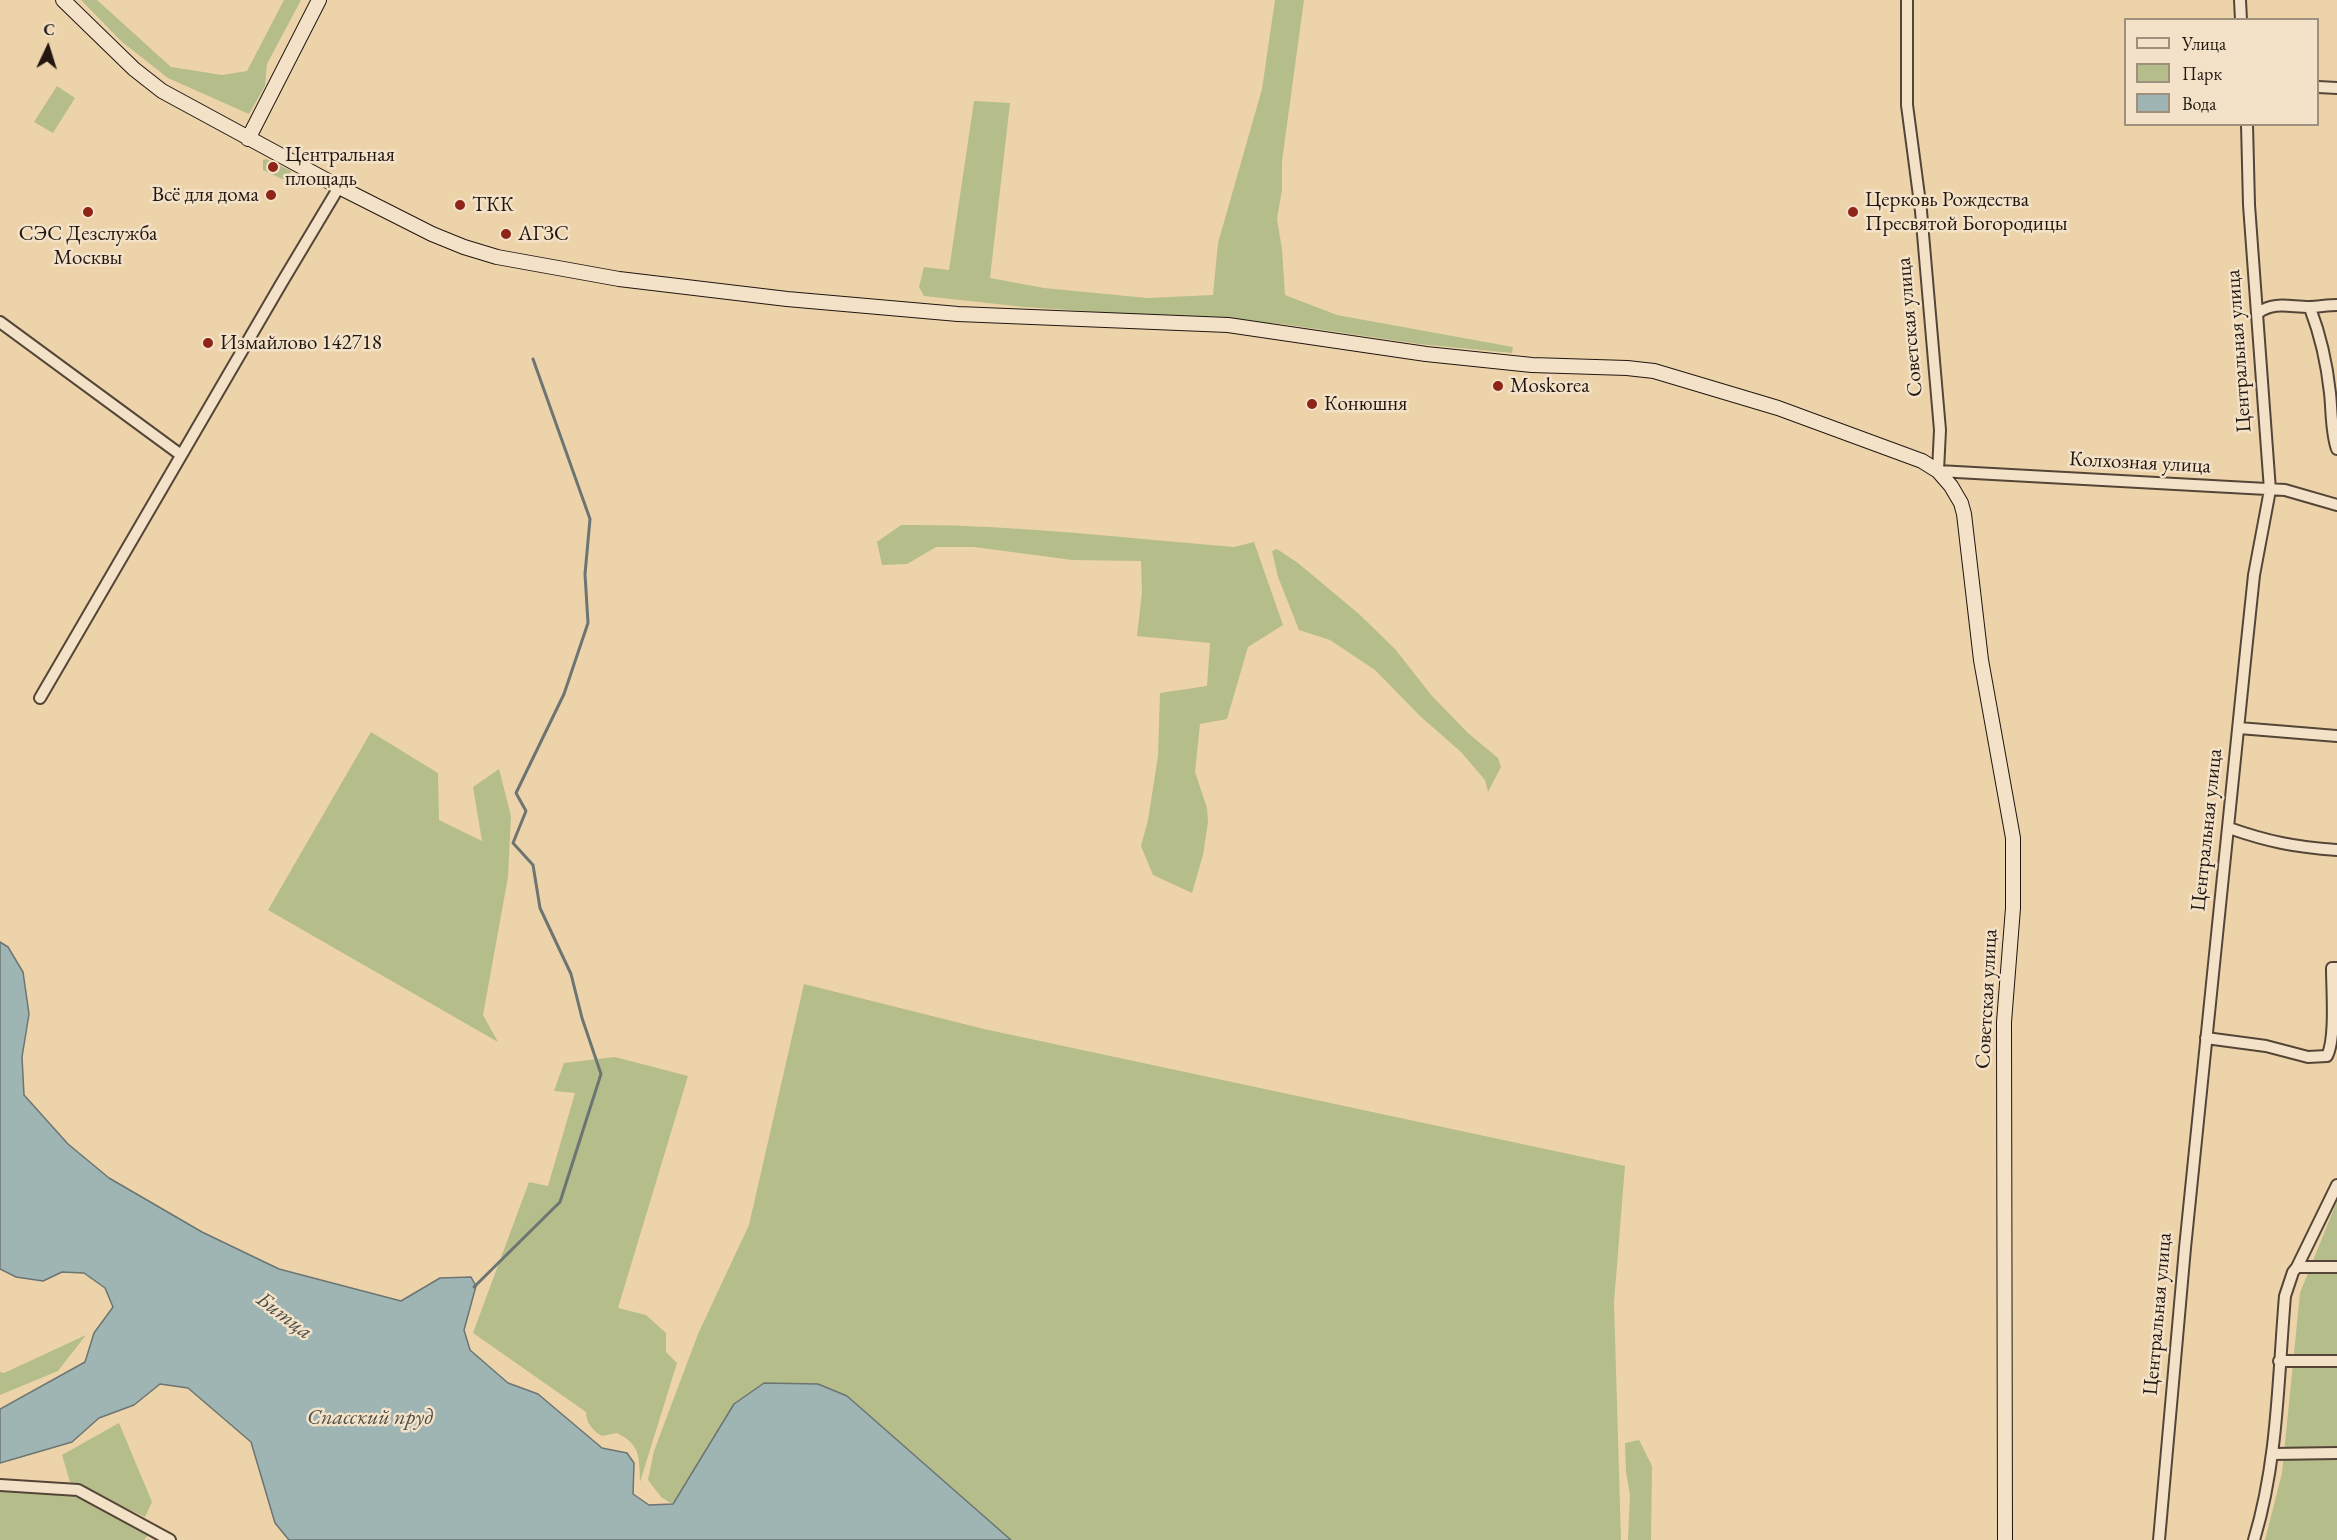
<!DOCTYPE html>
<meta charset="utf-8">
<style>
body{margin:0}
#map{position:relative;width:2337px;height:1540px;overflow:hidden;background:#edd3aa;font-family:"EB Garamond",serif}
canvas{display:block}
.legend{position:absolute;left:2124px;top:18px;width:195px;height:108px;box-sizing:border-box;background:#f3e2c8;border:2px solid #9f907e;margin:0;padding:8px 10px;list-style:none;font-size:18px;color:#211610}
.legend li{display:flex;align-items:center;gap:12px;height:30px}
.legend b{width:30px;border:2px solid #9f907e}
.north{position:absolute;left:18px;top:18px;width:60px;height:60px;-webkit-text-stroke:4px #f3e2c8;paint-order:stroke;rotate:4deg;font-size:16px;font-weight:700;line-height:24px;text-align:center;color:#211610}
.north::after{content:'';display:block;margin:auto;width:21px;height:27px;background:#211610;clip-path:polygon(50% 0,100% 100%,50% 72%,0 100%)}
</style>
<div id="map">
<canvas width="2337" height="1540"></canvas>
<ul class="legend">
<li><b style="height:8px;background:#f3e2c8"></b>Улица</li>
<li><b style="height:16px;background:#b5bd8b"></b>Парк</li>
<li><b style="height:16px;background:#9eb5b4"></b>Вода</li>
</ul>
<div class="north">С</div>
</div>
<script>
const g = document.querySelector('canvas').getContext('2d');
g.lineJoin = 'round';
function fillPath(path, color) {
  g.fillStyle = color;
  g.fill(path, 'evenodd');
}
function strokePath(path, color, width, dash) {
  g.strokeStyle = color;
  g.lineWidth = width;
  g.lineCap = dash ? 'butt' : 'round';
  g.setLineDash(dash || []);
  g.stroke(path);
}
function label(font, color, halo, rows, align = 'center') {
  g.font = font + ' "EB Garamond",serif';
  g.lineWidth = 5;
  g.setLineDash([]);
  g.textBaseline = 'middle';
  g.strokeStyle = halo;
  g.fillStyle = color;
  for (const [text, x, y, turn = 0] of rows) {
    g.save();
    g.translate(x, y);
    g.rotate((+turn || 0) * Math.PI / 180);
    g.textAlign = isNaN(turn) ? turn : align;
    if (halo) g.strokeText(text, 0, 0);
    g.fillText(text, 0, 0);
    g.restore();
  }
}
fillPath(new Path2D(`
 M81,0H97L171,67L222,75L247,71L284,0H301L267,64L265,86L249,114L168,78L121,41Z
 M1275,0H1304L1282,161V190L1277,219L1282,249L1285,295L1337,315L1513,347L1512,353L1419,344L1282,324L1024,307L924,296L919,287L924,267L949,270L974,101L1010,103L990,278L1044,288L1147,298L1213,295L1218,243L1262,89Z
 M57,86L75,98L53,133L34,122Z
 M266,159L291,171L288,179H282L263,170V160Z
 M901,525C1012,524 1123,538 1234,547L1254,542L1283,625L1248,647L1227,719L1200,724L1195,772L1207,808L1208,822L1203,855L1192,893L1153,875L1141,846L1148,820L1158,756L1160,693L1207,686L1210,643L1137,636L1142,592L1141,561L1072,560L974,547H936L907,564L882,565L877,542Z
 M1277,549L1298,563L1359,614L1395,649L1432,696L1468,733L1498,758L1501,767L1488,792L1485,780L1461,752L1420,716L1375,670L1330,640L1299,630L1278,577L1272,551Z
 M371,732L438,773L439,820L482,841L473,787L499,769L511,816L508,877L483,1015L498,1042L268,910Z
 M804,984L984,1029L1625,1166L1614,1302L1621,1540H1011L847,1396L818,1384L764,1383L735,1404L672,1504L661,1497L648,1480L654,1451L698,1334L749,1225Z
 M615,1057L688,1076L618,1308L646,1315L666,1333V1352L677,1363L640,1482C639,1457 641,1445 617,1433L602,1436C593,1431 586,1423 586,1412L473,1333L529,1182L548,1186L575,1093L554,1091L564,1063Z
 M2337,1201V1540H2265L2282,1473L2300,1293Z
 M86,1335L58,1371L0,1395V1372L4,1373Z
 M119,1423L152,1502L145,1517L70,1482L62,1455Z
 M1639,1440L1652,1466L1651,1540H1628L1630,1495L1626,1472L1625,1443Z
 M0,1489L82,1493L154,1527L144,1540H0Z`), '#b5bd8b');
const water = new Path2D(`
 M0,942L8,947L23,972L29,1014L22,1057L24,1095L68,1144L109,1178L202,1232L279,1269L401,1301L440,1278L471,1277L476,1286L464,1330L470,1350L508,1383L538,1394L602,1448L627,1453L634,1463L633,1494L649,1505L673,1504L734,1404L764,1383L818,1384L847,1396L1011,1540H289L275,1523L251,1442L188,1388L160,1384L134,1405L99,1418L72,1442L0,1463V1409L85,1362L94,1333L113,1307L105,1288L84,1273L62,1272L43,1281L16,1277L0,1269Z`);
fillPath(water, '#9eb5b4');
strokePath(water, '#6c7572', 1.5);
strokePath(new Path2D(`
 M474,1287L560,1202L601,1074L582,1018L571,974L540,908L533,865L513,843L526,811L516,793L564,694L588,623L585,574L590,519L533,359`), '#6c7572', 3);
const street = new Path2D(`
 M1907,0V105L1921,211L1940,430L1938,471L2285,490L2337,505
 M2240,0L2241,20
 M2318,87L2337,88
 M2310,308C2320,334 2327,365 2330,393C2332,411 2331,432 2337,449
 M2258,313C2274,301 2290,307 2309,307C2318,307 2327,305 2337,305
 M0,322L181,455
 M40,698L281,284L339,187
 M2239,728L2337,736
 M2229,828C2269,842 2295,847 2337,850
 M2206,1038L2266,1046L2308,1057L2327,1056C2336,1039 2332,990 2332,968H2337
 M2297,1267H2337
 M2279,1361H2337
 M2273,1454L2337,1453
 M0,1485L78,1490L170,1540
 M2159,1540L2185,1248L2246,651L2254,575L2270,490L2249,205L2247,124
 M2254,1540C2278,1461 2278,1378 2285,1296L2293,1272L2297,1267L2337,1185`);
const secondary = new Path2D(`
 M63,0L134,69L162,91L339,187L432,234L464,247L497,257L619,279L787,299L958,314L1228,325L1426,354L1532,365L1627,368L1654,371L1778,408L1922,461L1938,471L1951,486L1961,503L1964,514L1981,660L2013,838V908L2004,1022L2005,1540
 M248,139L319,0`);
strokePath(street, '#544536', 14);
strokePath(secondary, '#211610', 16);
strokePath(street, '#f3e2c8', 10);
strokePath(secondary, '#f3e2c8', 14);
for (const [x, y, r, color] of [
 [273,167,6,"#8f2418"],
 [271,195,6,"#8f2418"],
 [460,205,6,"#8f2418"],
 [88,212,6,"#8f2418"],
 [1853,212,6,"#8f2418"],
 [506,234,6,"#8f2418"],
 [208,343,6,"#8f2418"],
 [1498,386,6,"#8f2418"],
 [1312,404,6,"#8f2418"]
]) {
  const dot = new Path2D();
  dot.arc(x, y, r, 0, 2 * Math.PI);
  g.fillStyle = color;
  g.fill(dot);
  strokePath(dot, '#f3e2c8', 2);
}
label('21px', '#211610', '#f3e2c8', [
 ["Центральная",285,155],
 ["площадь",285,179],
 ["Всё для дома",259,195,"right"],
 ["Церковь Рождества",1865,200],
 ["Пресвятой Богородицы",1865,224],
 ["ТКК",472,205],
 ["СЭС Дезслужба",88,234,"center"],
 ["Москвы",88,258,"center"],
 ["АГЗС",518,234],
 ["Измайлово 142718",220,343],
 ["Moskorea",1510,386],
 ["Конюшня",1324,404]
], 'left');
label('21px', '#211610', '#f3e2c8', [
 ["Советская улица",1910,327,-95],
 ["Центральная улица",2239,351,-94],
 ["Колхозная улица",2140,463,3],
 ["Центральная улица",2207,830,-84],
 ["Советская улица",1987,999,-87],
 ["Центральная улица",2158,1314,-85]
]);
label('italic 22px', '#4d4e49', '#f3e2c8', [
 ["Битца",284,1316,37],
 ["Спасский пруд",370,1418]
]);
</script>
